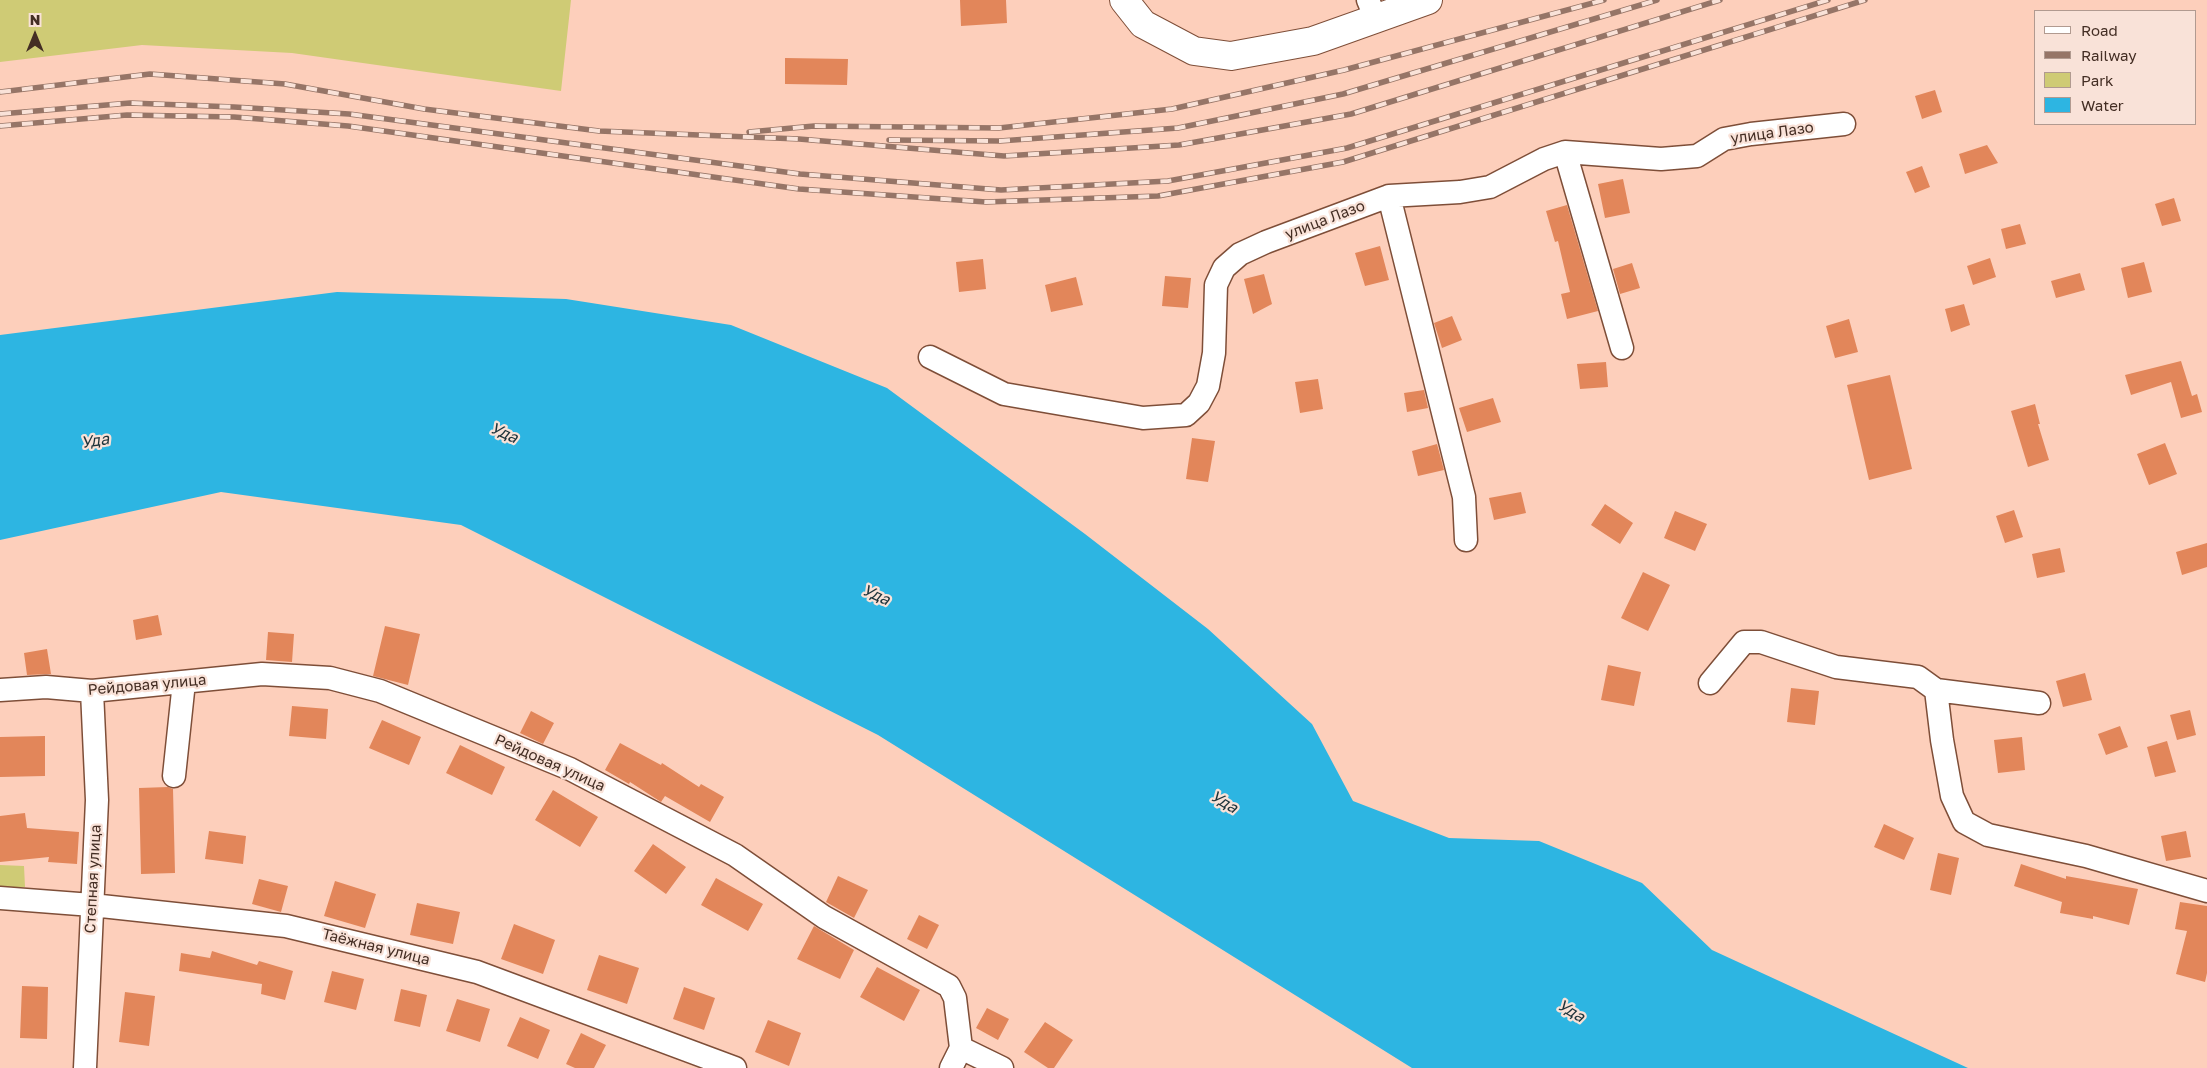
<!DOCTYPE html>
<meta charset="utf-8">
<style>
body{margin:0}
#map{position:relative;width:2207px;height:1068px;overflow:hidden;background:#fdcfbb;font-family:"Golos Text",sans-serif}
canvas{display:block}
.legend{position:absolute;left:2034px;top:10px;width:162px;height:115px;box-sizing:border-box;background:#f9e2d8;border:1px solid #b19a90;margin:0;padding:6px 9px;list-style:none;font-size:15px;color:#442e24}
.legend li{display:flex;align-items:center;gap:10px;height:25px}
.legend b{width:25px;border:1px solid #b19a90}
.north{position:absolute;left:10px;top:10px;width:50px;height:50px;-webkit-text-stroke:4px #f9e2d8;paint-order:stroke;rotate:0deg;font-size:14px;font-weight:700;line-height:20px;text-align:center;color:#442e24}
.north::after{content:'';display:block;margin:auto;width:18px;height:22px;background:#442e24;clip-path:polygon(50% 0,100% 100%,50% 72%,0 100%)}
</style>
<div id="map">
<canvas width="2207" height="1068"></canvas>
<ul class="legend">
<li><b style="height:6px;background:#fff"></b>Road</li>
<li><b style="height:6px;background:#967567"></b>Railway</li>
<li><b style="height:14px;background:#cfcb75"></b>Park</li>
<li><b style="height:14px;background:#2db5e2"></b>Water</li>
</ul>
<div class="north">N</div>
</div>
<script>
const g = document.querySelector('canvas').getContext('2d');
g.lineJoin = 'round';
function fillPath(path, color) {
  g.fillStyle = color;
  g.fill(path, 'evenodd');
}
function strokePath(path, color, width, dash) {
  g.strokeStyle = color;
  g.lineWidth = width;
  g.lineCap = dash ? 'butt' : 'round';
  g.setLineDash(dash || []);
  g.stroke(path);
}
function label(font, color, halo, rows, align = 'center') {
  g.font = font + ' "Golos Text",sans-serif';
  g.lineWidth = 4.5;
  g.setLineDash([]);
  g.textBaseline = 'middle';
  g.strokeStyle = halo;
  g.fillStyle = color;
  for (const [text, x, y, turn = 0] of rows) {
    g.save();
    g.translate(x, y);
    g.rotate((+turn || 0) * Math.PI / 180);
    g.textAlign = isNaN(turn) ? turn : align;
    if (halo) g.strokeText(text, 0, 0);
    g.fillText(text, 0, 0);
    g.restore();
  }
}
fillPath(new Path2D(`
 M0,0H571L561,91L292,53L142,45L0,62Z
 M0,865L24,866L25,887H0Z`), '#cfcb75');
fillPath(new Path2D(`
 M337,292L566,299L731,325L887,388L1085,534L1208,629L1312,724L1353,801L1449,838L1539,841L1642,883L1712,950L1968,1068H1412L878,735L461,525L221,492L0,540V335Z`), '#2db5e2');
fillPath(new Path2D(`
 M960,0H1006L1007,23L961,26Z
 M785,58L848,59L847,85L785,84Z
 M1935,90L1942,112L1922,119L1915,96Z
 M1987,145L1998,163L1965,174L1959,154Z
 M1922,166L1930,187L1915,193L1906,172Z
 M1623,179L1630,213L1605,218L1598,184Z
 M2174,198L2181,221L2162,226L2155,204Z
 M1567,205L1598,311L1567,319L1561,294L1570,292L1558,241L1555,242L1546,211Z
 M2020,224L2026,244L2006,249L2001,229Z
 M1380,246L1389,280L1365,286L1355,253Z
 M1990,258L1996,277L1973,285L1967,266Z
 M983,259L986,289L959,292L956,262Z
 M2144,262L2152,292L2128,298L2121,268Z
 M1632,263L1640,288L1620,294L1613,269Z
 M2080,273L2085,290L2056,298L2051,281Z
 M1264,274L1272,304L1253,314L1244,279Z
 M1165,276L1191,278L1188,308L1162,306Z
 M1076,277L1083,305L1051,312L1045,285Z
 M1964,304L1970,325L1951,332L1945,309Z
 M1452,316L1462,340L1442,348L1434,323Z
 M1849,319L1858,352L1835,358L1826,326Z
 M2181,361L2192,396L2197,394L2202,412L2181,418L2171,382L2131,395L2125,375Z
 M1606,362L1608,387L1580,389L1577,364Z
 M1890,375L1912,469L1869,480L1847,385Z
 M1318,379L1323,409L1300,413L1295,382Z
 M1424,390L1428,408L1407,412L1404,393Z
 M1493,398L1501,422L1467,432L1459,408Z
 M2035,404L2040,424H2038L2049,460L2028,467L2011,411Z
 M1192,438L1215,441L1208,482L1186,479Z
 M2165,443L2177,474L2149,485L2137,454Z
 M1437,444L1444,470L1418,476L1412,451Z
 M1521,492L1526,513L1494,520L1489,498Z
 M1605,504L1633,523L1620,544L1591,525Z
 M2014,510L2023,537L2005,543L1996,516Z
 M1675,511L1707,524L1695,551L1664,538Z
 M2207,543V567L2182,575L2176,552Z
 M2060,548L2065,572L2037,578L2032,554Z
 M1643,572L1670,585L1648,631L1621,618Z
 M158,615L162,635L136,640L133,620Z
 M385,626L420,634L408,685L373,676Z
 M268,632L294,634L292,662L266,660Z
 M47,649L51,674L27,675L24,653Z
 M1608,665L1641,672L1634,706L1601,700Z
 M2085,673L2092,700L2063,707L2056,681Z
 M1791,688L1819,691L1815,725L1787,722Z
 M292,706L328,709L326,739L289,736Z
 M2190,710L2196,735L2177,740L2170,715Z
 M531,711L554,723L543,744L520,733Z
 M382,720L421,737L409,765L369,748Z
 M2120,726L2128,747L2106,755L2098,734Z
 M45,736V776L0,777V737Z
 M2022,737L2025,770L1998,773L1994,740Z
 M2167,741L2176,772L2155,777L2147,747Z
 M620,743L661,765L662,763L699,787L701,784L724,797L710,822L665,796L661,802L630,782L629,784L605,770Z
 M460,745L505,767L492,795L446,773Z
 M168,787L173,789L175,873L141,874L139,788Z
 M553,790L598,817L580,847L535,820Z
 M25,813L27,828L79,832L77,864L48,862L49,857L0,862V816Z
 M1884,824L1914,838L1904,860L1874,847Z
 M209,831L246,836L243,864L205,859Z
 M2186,831L2191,857L2166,861L2161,836Z
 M653,844L686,867L666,894L634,871Z
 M1938,853L1959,858L1951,895L1930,890Z
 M2021,864L2066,879V876L2138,889L2129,925L2093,916V919L2060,913L2062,902L2014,886Z
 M838,876L868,890L854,918L826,902Z
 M716,878L763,904L748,931L701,905Z
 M259,879L288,886L281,912L252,904Z
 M335,881L376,894L365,928L324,916Z
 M2180,902L2207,906V973L2205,982L2176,974L2187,931L2175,929Z
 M417,903L460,912L453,944L410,935Z
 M919,915L939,925L927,949L907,939Z
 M514,924L555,940L543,974L501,959Z
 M814,926L854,950L840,979L797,959Z
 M212,951L257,965L259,961L293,971L285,1000L261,994L262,984L179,971L181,953L210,958Z
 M599,955L639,968L627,1004L587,990Z
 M877,967L920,990L904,1021L860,997Z
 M332,971L364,979L356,1010L324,1002Z
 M22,986L48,987L47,1039L20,1038Z
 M684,987L715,998L704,1030L673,1019Z
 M401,989L427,995L420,1027L394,1021Z
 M125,992L155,996L149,1046L119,1042Z
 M457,999L490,1009L480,1042L446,1031Z
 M987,1008L1009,1019L998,1040L976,1028Z
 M520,1017L550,1030L538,1059L507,1046Z
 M768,1020L801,1033L789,1066L755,1052Z
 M1045,1022L1073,1040L1054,1068H1048L1024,1052Z
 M581,1033L606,1045L594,1068H575L566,1064Z`), '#e2865a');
const minor = new Path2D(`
 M1368,0L1376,19
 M1565,152L1622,348
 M1389,196L1464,497L1466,540
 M930,357L1004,394L1143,418L1186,415L1199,403L1208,386L1214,353L1216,285L1224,268L1240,254L1266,242L1389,196L1460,192L1490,187L1544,159L1565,152L1661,159L1697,156L1724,139L1751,134L1844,124
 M1710,683L1744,642H1761L1836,667L1918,677L1936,690L1942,740L1952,796L1964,822L1988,835L2086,856L2207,891
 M0,690L46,687L92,691L262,674L330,678L380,691L570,769L735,855L824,917L949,986L955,998L961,1048
 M1936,690L2039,703
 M174,776L184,682
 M0,898L92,905L286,926L477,972L735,1068
 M961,1048L1002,1068
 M85,1068L97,800L92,691
 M951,1068L961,1048`);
const tertiary = new Path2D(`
 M1124,0L1143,24L1194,51L1231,56L1313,41L1428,0`);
strokePath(minor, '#7e4e38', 25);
strokePath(tertiary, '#7e4e38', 30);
strokePath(minor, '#fff', 22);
strokePath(tertiary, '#fff', 28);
const rail = new Path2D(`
 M0,92L150,74L285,84L424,109L599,131L799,139L1004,156L1179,145L1351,114L1720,0
 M0,114L130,103L234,107L349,114L800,174L1001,190L1168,181L1347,148L1828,0
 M0,126L127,115L234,117L348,126L799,189L986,202L1158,196L1343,162L1865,0
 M749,132L814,126L999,128L1172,109L1344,70L1604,0
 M889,140L1000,141L1178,128L1343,94L1657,0`);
strokePath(rail, '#967567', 5.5);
strokePath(rail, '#f9e2d8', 4, [11]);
label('15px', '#442e24', '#f9e2d8', [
 ["улица Лазо",1772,133,-8],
 ["улица Лазо",1325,220,-21],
 ["Рейдовая улица",147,685,-5],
 ["Рейдовая улица",550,763,24],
 ["Степная улица",93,879,-87],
 ["Таёжная улица",376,947,14]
]);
label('italic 16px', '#1c323a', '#f9e2d8', [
 ["Уда",504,433,24],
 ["Уда",95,441,-8],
 ["Уда",876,595,24],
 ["Уда",1224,802,31],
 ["Уда",1571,1011,31]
]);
</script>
